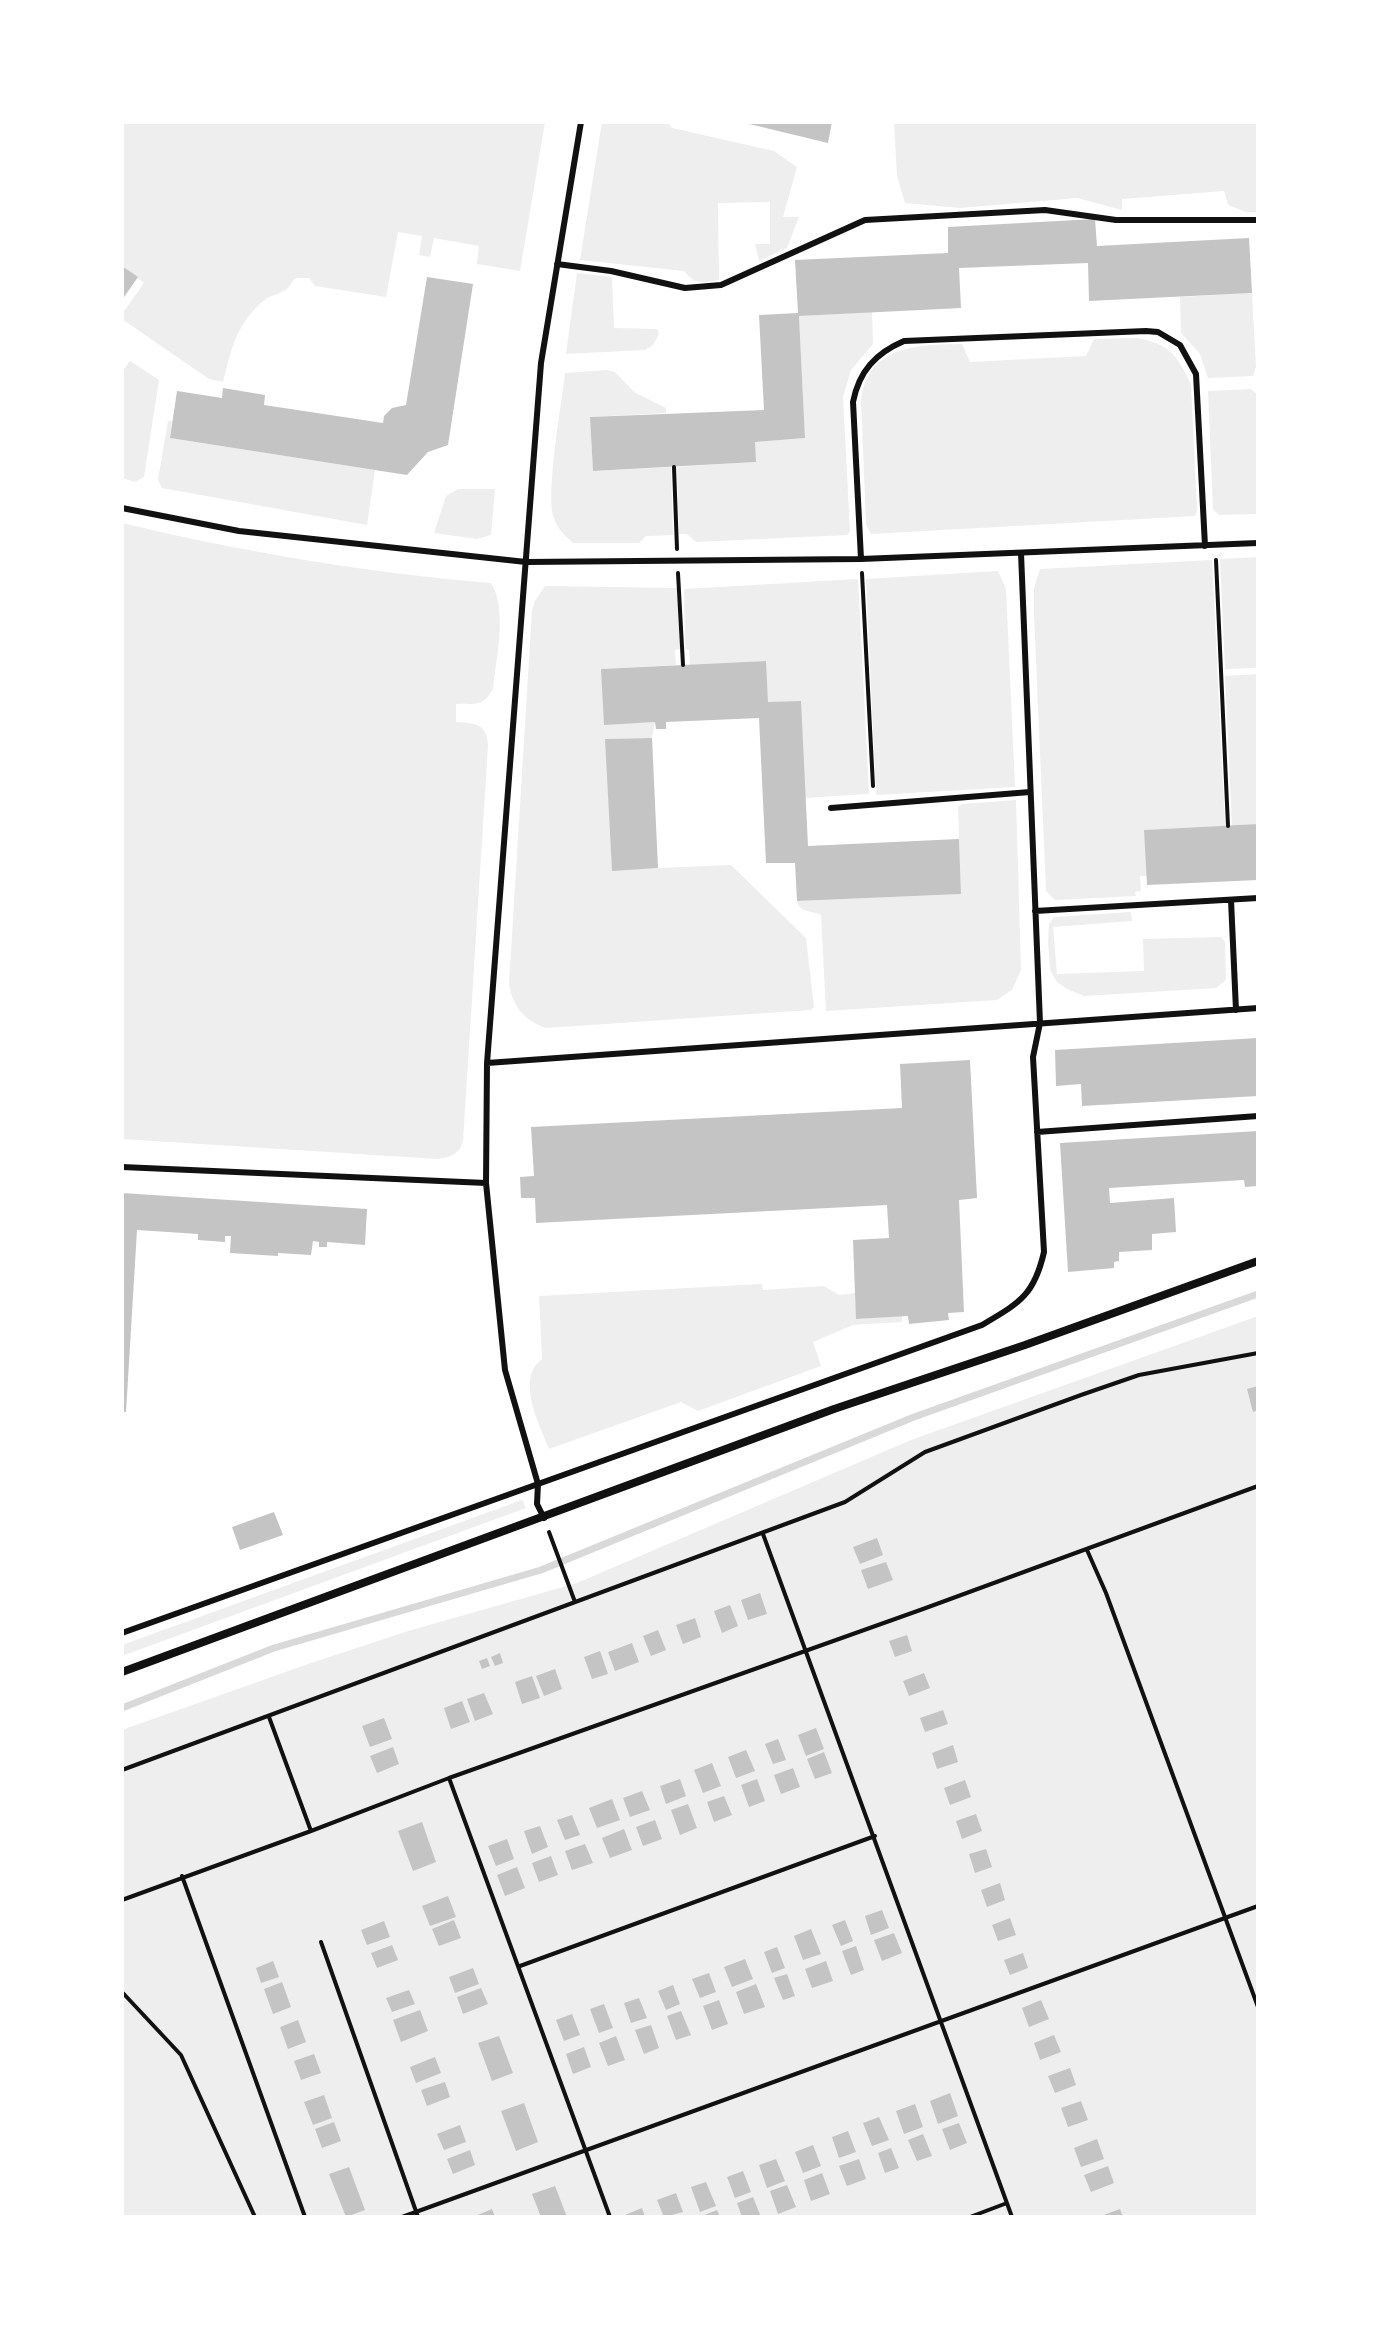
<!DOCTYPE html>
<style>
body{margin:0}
#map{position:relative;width:1380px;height:2339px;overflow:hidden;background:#fff;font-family:Helvetica,sans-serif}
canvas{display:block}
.frame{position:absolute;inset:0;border:124px solid #fff;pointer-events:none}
</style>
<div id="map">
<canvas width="1380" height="2339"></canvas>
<div class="frame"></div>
</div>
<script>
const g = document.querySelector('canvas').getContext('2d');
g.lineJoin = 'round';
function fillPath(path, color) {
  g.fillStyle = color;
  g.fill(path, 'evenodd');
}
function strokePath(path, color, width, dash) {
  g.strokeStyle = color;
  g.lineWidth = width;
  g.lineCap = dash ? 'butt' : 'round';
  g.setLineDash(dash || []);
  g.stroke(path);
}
fillPath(new Path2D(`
 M122,122H545L520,271L477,264L479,246L434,238L430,257L419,255L422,236L398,232L386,297L315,286L309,278H296C292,281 291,285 288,288C283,293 272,295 266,299C238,320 231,349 223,382L209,379L122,319V314L144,283L122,266Z
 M602,122H667L672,128L774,151L797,167L783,217H799L787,248L759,261L755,244H770V202L718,203L719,280C702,283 695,285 684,271L580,260Z
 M894,122H1258V212H1246L1228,205L1224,191L1122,199V210L1077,198L960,208L905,203L897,176Z
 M577,273L612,277L614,328L657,329L659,334L653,345L645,350L566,354Z
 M1252,293L1256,367L1253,376L1208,378L1200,354L1181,333L1180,297Z
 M872,312L873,344L851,370L843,397L850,531L847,535L696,542L687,534H679L677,467L755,462V442L805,438L799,316Z
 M1138,338C1169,344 1177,355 1191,384L1197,510L1195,516L871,534L866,524L861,400C869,344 918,345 962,344L970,362L1086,356L1094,339Z
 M130,361L159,380L144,477L135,482L122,478V372Z
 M607,370L615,372L634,392L666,408V413L590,417L593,471L671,467L673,535L646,536L639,543H573C565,536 557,528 554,518C545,495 562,402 565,373Z
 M1251,389L1258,395V514L1219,515L1213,509L1208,391Z
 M168,421H172L170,438L375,470L367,525L162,488L158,480Z
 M458,489H495L491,535L477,539L434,533L446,496Z
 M122,523C243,552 368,573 491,583C508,610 496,658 493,689C482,708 475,703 456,704V722C474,723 488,723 488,746L463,1141C459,1154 452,1157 438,1159L122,1139Z
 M1258,557V668L1225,669L1220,559Z
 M1212,560L1225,826L1145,830L1147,876H1140L1141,891L1135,892L1136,896L1055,900L1046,891L1034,614V588L1040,569Z
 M998,571L1006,589L1015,787L876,795L866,579Z
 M858,579L869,794L805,798L768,702L765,661L690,665L689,650L685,649L684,589Z
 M545,586L677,588L680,649L675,650L676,665L602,669L604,724L655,722L652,738L606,739L612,870L731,865L806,938L814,1007L811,1010L546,1028C524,1020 513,1007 509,984L532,611L535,601Z
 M1258,674V824L1232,826L1225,676Z
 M1016,800L1021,970L1012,990L997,1000L826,1011L821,915C812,910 800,914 797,901L961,894L958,807L962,804Z
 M1131,912L1132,921L1053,927L1057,974L1144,971L1143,939L1221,937L1225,942L1226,980L1216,988L1084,996L1067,989L1057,982L1050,970L1048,941L1049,924L1054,917Z
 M762,1284L763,1290L824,1286L839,1295L855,1293L857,1319L902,1316V1322L853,1325L813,1342L821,1366L698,1411L681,1402L549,1449C540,1425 515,1379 542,1359L539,1296Z
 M1258,1316V2217H122V1730L308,1664L408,1631L577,1583L911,1440Z
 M522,1500L526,1508L122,1656V1645Z`), '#eee');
strokePath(new Path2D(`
 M122,1708L274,1648L541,1570L914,1417L1258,1294`), '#d9d9d9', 7);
fillPath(new Path2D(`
 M741,122H832L828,143Z
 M1095,219L1097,246L1249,238L1252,293L1089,301L1088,263L959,268L961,308L799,316L805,438L755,442L756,462L593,471L590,417L764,410L759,315L798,313L795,260L948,253V227Z
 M122,266L138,277L122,300Z
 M427,277L473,284L448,445L428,452L407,475L170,438L177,391L222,398L223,388L265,395L264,405L383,423L384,416L392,408L406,405Z
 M766,661L768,702L801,701L808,846L959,839L961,894L797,901L795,863H766L759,718L666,722V729H656L655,722L604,725L601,669Z
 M652,738L658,868L612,871L605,739Z
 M1258,824V880L1147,885L1144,830Z
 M1258,1038V1096L1082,1106L1081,1084L1056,1086L1055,1050Z
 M970,1060L977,1198L959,1200L964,1312L948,1313L949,1320L909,1324L908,1316L856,1319L853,1240L889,1238L887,1205L536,1223L535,1198H521L520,1177L534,1176L531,1127L902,1108L900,1064Z
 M1258,1131V1186L1245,1187L1244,1180L1109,1188L1110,1203L1174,1198L1176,1232L1152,1234V1250L1119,1252V1261L1114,1262V1268L1068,1272L1060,1143Z
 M122,1193L367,1209L365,1245L327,1242V1247H319V1242L313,1241L311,1255L278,1253V1256L230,1253L231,1236H225V1242L198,1240V1234L137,1230L126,1412H122Z
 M1258,1386V1410L1253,1412L1247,1389Z
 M274,1512L283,1535L240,1550L232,1527Z
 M877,1538L883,1555L860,1564L853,1547Z
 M886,1562L893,1580L868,1589L861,1570Z
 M760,1593L767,1614L748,1620L741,1600Z
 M730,1605L738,1626L722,1633L714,1611Z
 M695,1618L701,1637L683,1644L676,1625Z
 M658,1630L666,1650L651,1656L643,1636Z
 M907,1635L912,1651L895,1657L889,1641Z
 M632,1643L639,1662L615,1671L608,1652Z
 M600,1651L608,1674L592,1679L584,1657Z
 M500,1653L503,1663L495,1666L491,1657Z
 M487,1658L490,1666L482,1669L479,1661Z
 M555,1669L562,1689L544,1696L536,1676Z
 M924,1673L930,1688L909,1696L903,1681Z
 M532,1676L540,1698L522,1704L515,1682Z
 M484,1693L493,1714L475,1721L467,1699Z
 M462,1701L470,1722L451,1729L444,1708Z
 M943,1710L948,1724L925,1732L920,1718Z
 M384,1718L392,1739L370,1747L362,1726Z
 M816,1728L824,1749L806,1756L798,1735Z
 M778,1739L786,1760L773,1764L765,1744Z
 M953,1745L958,1762L937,1769L932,1753Z
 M393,1747L399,1764L377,1773L370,1756Z
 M746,1750L755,1771L736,1778L728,1757Z
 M824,1752L832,1773L815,1779L807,1759Z
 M712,1763L721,1786L703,1793L694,1770Z
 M793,1768L800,1787L781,1794L774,1775Z
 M680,1779L686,1796L666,1804L660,1786Z
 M757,1779L765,1801L749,1807L741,1785Z
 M965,1780L971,1797L950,1805L944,1788Z
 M642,1791L650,1810L630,1817L623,1798Z
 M724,1796L732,1815L714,1822L707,1802Z
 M612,1799L620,1820L597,1828L589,1808Z
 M688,1804L697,1828L680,1835L671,1810Z
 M976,1814L982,1831L962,1839L956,1821Z
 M572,1815L580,1835L565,1840L557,1820Z
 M655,1820L662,1839L643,1846L636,1827Z
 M422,1822L436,1862L413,1871L398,1831Z
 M540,1826L548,1847L532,1854L524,1831Z
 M624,1829L632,1850L610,1858L602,1838Z
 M507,1839L514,1859L496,1866L488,1846Z
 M585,1844L593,1863L572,1870L565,1851Z
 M986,1849L992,1867L975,1873L969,1854Z
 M551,1856L558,1875L539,1882L532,1863Z
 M517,1867L525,1888L505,1896L497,1875Z
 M1000,1883L1005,1900L987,1907L981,1890Z
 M448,1896L456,1917L430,1926L422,1906Z
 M882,1910L889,1928L871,1935L865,1916Z
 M1010,1918L1016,1935L998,1941L992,1925Z
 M454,1920L461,1938L439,1946L432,1929Z
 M845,1920L853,1941L841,1946L832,1925Z
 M384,1921L390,1937L367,1945L361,1930Z
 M811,1929L821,1954L803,1960L794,1936Z
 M894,1933L902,1953L882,1961L874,1940Z
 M392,1945L398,1960L377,1968L371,1953Z
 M856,1946L864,1970L851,1975L842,1951Z
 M777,1947L785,1968L772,1973L764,1952Z
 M1023,1953L1028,1968L1010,1975L1004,1960Z
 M745,1959L753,1979L732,1987L724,1967Z
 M273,1961L279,1977L261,1983L256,1968Z
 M826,1961L833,1981L812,1988L805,1969Z
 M473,1968L479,1984L455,1993L449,1977Z
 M709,1973L716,1992L700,1998L692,1979Z
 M787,1974L795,1996L783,2000L774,1978Z
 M282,1982L291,2007L273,2014L264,1989Z
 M756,1984L765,2007L744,2014L736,1992Z
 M673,1985L680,2004L666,2010L658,1991Z
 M481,1988L488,2004L463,2014L457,1997Z
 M409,1990L415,2004L392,2012L386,1998Z
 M639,1998L647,2018L631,2023L624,2003Z
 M719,2000L728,2024L712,2030L703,2006Z
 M1041,2000L1049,2019L1029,2027L1022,2008Z
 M604,2004L613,2028L599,2033L590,2009Z
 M420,2010L428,2031L401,2042L393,2020Z
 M681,2011L691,2035L676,2040L667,2016Z
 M572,2014L580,2035L564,2041L556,2020Z
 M298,2020L306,2042L288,2049L280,2027Z
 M651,2025L659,2048L644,2054L635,2030Z
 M1054,2035L1061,2052L1040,2060L1034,2043Z
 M499,2036L513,2073L492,2081L478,2043Z
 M616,2036L625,2060L608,2066L599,2043Z
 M584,2047L591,2067L573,2074L566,2054Z
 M314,2054L321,2073L301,2080L294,2061Z
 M435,2057L441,2073L416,2083L410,2067Z
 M1070,2068L1076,2085L1055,2093L1048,2076Z
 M445,2082L450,2097L427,2106L421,2090Z
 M950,2093L958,2116L938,2124L930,2101Z
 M324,2095L332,2118L313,2125L304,2102Z
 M1081,2101L1088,2120L1068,2127L1061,2108Z
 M524,2103L538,2142L516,2151L501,2111Z
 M915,2104L923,2127L904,2134L896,2111Z
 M879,2117L889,2140L872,2146L863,2123Z
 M334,2122L341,2141L322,2148L315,2129Z
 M959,2123L967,2143L950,2150L942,2129Z
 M460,2125L466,2142L444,2150L437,2134Z
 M848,2131L856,2152L839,2158L832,2137Z
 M923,2134L932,2156L917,2161L908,2140Z
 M1097,2139L1104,2159L1081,2167L1074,2148Z
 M813,2145L821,2166L803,2173L795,2152Z
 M891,2148L899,2168L885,2173L878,2153Z
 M470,2150L475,2165L453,2174L447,2159Z
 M776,2159L785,2181L767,2188L759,2165Z
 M859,2159L866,2179L847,2186L839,2166Z
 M1108,2166L1114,2183L1091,2192L1084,2175Z
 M349,2167L365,2210L346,2217L329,2174Z
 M743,2171L751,2192L735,2198L727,2177Z
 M822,2173L830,2194L811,2201L804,2180Z
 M706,2182L716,2206L700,2212L691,2187Z
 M787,2185L796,2207L778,2214L770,2191Z
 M555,2186L567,2217H541L532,2194Z
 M676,2193L683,2212L664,2217L657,2200Z
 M753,2197L761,2217H742L737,2203Z
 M642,2208L645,2217H620Z
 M492,2209L495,2217H473Z
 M1120,2209L1123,2217H1098Z
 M717,2210L720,2217H699Z`), '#c4c4c4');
strokePath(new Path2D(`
 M674,467L677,549
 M1216,560L1228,826
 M678,573L683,665
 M862,573L873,786
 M549,1532L575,1602
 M763,1534L1012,2217
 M1087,1550L1106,1593L1258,2007
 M269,1717L311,1831
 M122,1770L845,1502L925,1452L1081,1395L1139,1375L1258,1353
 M449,1778L610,2217
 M182,1876L305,2217
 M122,1900L311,1831L449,1778L923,1609L1258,1486
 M321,1942L418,2217
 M520,1966L875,1836
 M122,1992L181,2055L255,2217
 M402,2217L1258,1906
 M970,2217L1007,2203`), '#111', 4);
strokePath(new Path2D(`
 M557,264L611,271L685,288L721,285L865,220L1045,210L1116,220H1258
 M122,508L239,531L526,562L861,559L1258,543
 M861,559L853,402C859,371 876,353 904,341L1146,331L1158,332L1180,345L1196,374L1205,546
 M831,808L1030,792
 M1231,900L1236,1010
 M1035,911L1258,898
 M487,1063L1258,1008
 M1037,1132L1258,1116
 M122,1167L486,1183
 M544,1518L537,1504L538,1484L505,1370L486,1183L487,1063L541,363L581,122
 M122,1633L982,1325C1019,1303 1034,1296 1044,1252L1033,1057L1040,1023L1021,553`), '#111', 6);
strokePath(new Path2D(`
 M122,1672L834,1409L1025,1345L1258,1261`), '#111', 8);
</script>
